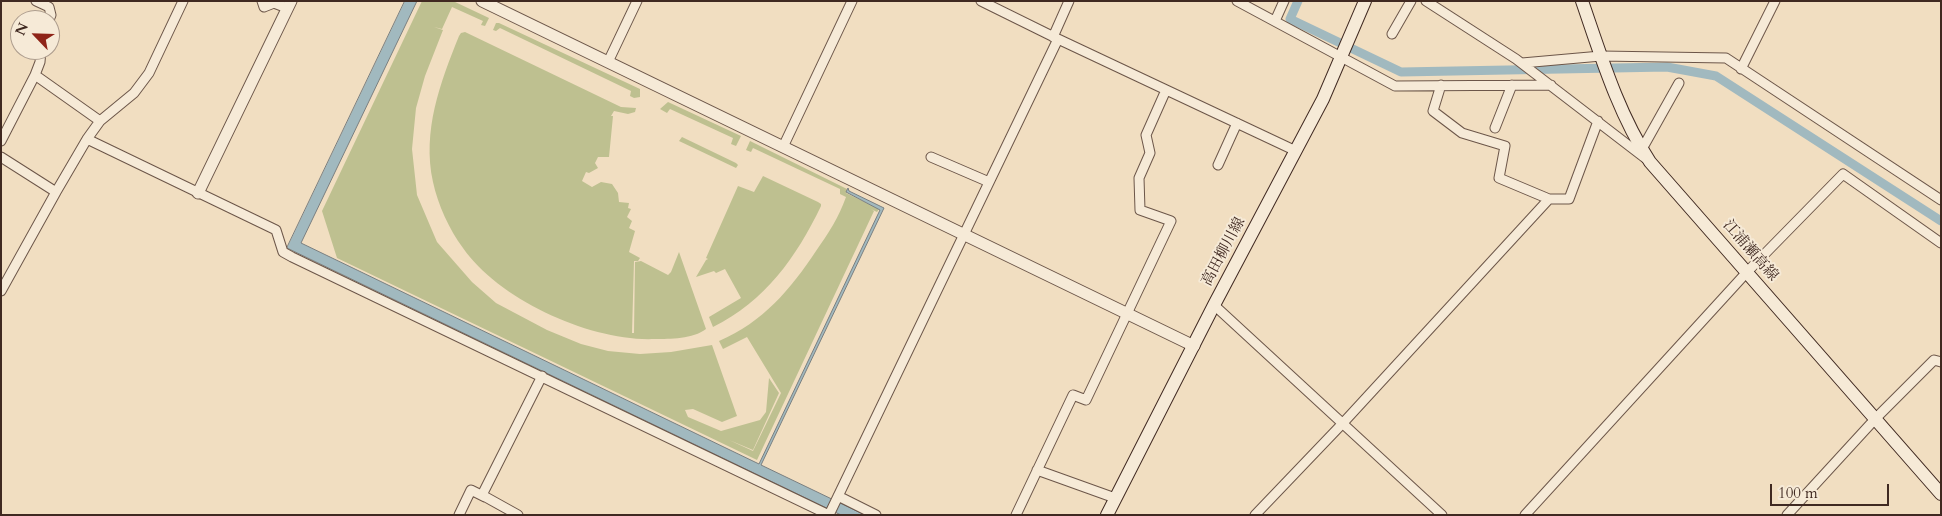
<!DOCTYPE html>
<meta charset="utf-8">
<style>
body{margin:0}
#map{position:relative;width:1942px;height:516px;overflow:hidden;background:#f1dec1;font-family:Cardo,serif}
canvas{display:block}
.frame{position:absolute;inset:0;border:2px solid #402921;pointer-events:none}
.north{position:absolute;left:10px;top:10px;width:50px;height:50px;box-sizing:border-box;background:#f6ead7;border:1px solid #ad9d8e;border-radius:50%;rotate:294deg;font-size:14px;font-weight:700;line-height:20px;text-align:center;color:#402921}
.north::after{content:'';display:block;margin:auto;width:18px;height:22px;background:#8f2418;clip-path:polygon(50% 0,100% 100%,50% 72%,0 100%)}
.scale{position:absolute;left:1770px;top:484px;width:119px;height:22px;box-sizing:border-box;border:2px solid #402921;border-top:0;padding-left:6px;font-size:15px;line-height:18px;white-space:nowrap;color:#402921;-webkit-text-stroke:4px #f6ead7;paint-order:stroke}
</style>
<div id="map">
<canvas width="1942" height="516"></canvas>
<div class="frame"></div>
<div class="north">N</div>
<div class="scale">100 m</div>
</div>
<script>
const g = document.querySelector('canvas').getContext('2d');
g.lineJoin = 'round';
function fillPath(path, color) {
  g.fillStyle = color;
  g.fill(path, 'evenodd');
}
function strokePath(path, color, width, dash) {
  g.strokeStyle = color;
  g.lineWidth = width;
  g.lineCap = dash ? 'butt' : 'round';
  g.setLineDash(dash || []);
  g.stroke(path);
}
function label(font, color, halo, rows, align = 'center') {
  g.font = font + ' Cardo,"Noto Serif JP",serif';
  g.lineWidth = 4;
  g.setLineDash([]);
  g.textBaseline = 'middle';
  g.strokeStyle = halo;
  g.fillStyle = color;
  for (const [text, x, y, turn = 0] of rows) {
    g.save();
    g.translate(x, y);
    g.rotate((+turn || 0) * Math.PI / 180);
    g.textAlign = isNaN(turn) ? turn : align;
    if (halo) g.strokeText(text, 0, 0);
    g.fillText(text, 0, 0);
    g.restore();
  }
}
fillPath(new Path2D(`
 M422,1H453L489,18L485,26L481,25L483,21L452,7L442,29L434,27L443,30L425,76L416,108L412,149L417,195L437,242L472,282L496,303L547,330L581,344L608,351L640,354L671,352L712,345L737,416L722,422L693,409L685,410L688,417L721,431L760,420L766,412L769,378L779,393L753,450L729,440L753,451L781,393L747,337L723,349L719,341C763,322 790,290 816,251C828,234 839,217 846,197L840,194V189L753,148L751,152L746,150L750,141L847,189L846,193L879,209L877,212L871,209L874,211L757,460L337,258L322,211Z
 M496,23H499L640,89V97L634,98L630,96L631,91L500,28L496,31L493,30Z
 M465,32L621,107L636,108L635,112L628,114L614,111L611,116H613L609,157H598L595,163L598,168L589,173L586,172L582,181L592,187L601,182L612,184L618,193L619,202L629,203L628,208L631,209L627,217L632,221L629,228L635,231L629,252L640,258L638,261H634L632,333H634L635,262L641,261L668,275L671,272L679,252L706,329C693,339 670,339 655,339C592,342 499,300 463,248C449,229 438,205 433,182C422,131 440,83 459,36L461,33Z
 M668,102L741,136L736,146L731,144L733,138L670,109L667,113L660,109Z
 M682,137L736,163L738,165L736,168L679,141Z
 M763,176L818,202L821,204V206C796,258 765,301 713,327L709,317L741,298L725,269L716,273L714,271L696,277L706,260L708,259L706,258L738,186L754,192Z`), '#bec090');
const water = new Path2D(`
 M405,1H417L301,243L759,464L880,210L846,192L848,188L849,191L884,208L761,465L865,515H841L287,248Z`);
fillPath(water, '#a1b9bf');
strokePath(water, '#7a7f80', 1);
strokePath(new Path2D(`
 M1298,1L1290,19L1401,72L1667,67L1716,76L1941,221`), '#a1b9bf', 9);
const minor = new Path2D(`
 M36,1L49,7L51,15L49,20
 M262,1L264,7L274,3L287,8
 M981,1L1058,39L1296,151
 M1237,1L1395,86L1551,85
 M1426,1L1516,59L1645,158
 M1275,21L1284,1
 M1392,34L1411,1
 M1053,37L1069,1
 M41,50L40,62L35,75L100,121
 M608,62L637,1
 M1522,63L1601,56L1726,58L1941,200
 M1741,69L1775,1
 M1441,85L1433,111L1462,133L1505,146L1499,178L1549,199H1569L1598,121
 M1495,128L1512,85
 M87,139L276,230L283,252L292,257L829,515
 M1,141L35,75
 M783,147L852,1
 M1642,149L1679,83
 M1,157L56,192
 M931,157L989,182
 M1218,165L1237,123
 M1,291L56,192L87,139L100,121L134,93L149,73L183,1
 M1214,305L1442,515
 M1037,470L1115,498
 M838,496L876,515
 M459,515L471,490L485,497
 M518,515L482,495L542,376
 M829,515L1058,39
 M1016,515L1073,395L1086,400L1171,221L1140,210L1139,178L1150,153L1146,135L1166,90
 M1255,515L1343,423L1549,199
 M1525,515L1747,272L1843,174L1941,243
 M1787,515L1876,418L1934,360L1941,362`);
const tertiary = new Path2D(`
 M482,1L1194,346
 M198,193L291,1`);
const secondary = new Path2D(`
 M1582,1C1601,56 1618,113 1650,162L1941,494
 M1107,515L1214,305L1323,99L1365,1`);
strokePath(minor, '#6c5649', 11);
strokePath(tertiary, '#6c5649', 13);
strokePath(secondary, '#402921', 14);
strokePath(minor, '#f6ead7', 9);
strokePath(tertiary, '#f6ead7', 11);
strokePath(secondary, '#f6ead7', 12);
label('15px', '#402921', '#f6ead7', [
 ["江浦瀬高線",1750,251,49],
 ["高田柳川線",1224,252,-62]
]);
</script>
